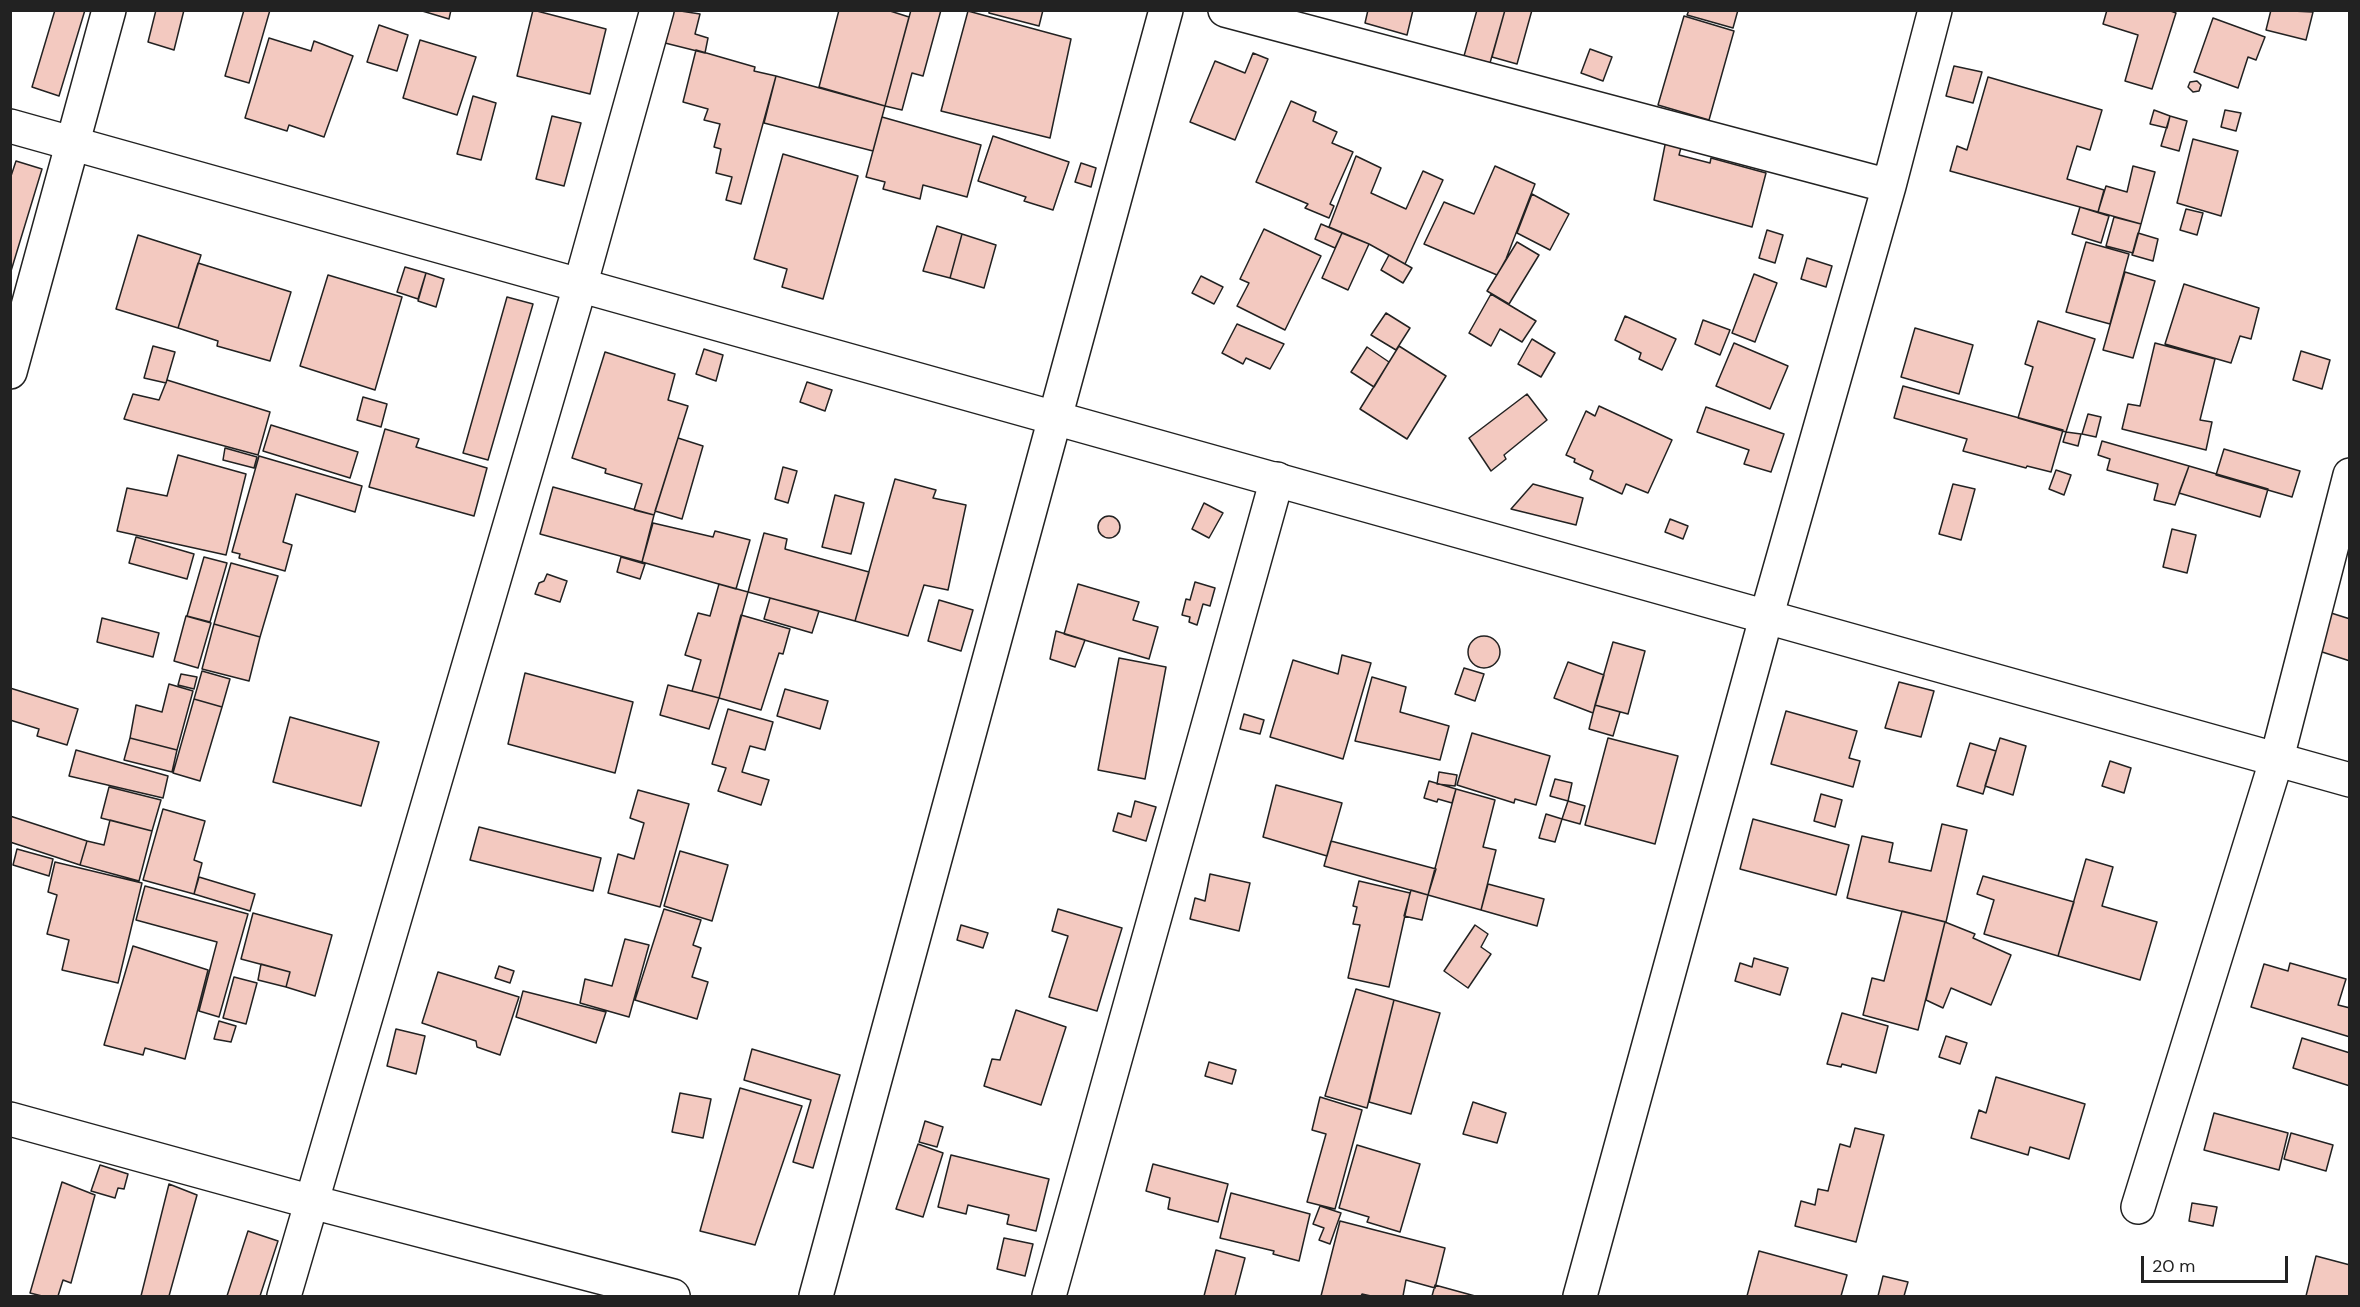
<!DOCTYPE html>
<style>
body{margin:0}
#map{position:relative;width:2360px;height:1307px;overflow:hidden;background:#fff;font-family:"DM Sans",sans-serif}
canvas{display:block}
.frame{position:absolute;inset:0;border:12px solid #222;pointer-events:none}
.scale{position:absolute;left:2141px;top:1256px;width:147px;height:27px;box-sizing:border-box;border:3px solid #222;border-top:0;padding-left:8px;font-size:18px;line-height:21px;white-space:nowrap;color:#222;-webkit-text-stroke:4px #fff;paint-order:stroke}
</style>
<div id="map">
<canvas width="2360" height="1307"></canvas>
<div class="frame"></div>
<div class="scale">20 m</div>
</div>
<script>
const g = document.querySelector('canvas').getContext('2d');
g.lineJoin = 'round';
function fillPath(path, color) {
  g.fillStyle = color;
  g.fill(path, 'evenodd');
}
function strokePath(path, color, width, dash) {
  g.strokeStyle = color;
  g.lineWidth = width;
  g.lineCap = dash ? 'butt' : 'round';
  g.setLineDash(dash || []);
  g.stroke(path);
}
const building = new Path2D(`
 M55,10H85L59,96L32,87Z
 M156,10H184L174,50L148,42Z
 M244,10H270L249,83L225,76Z
 M419,10H451L449,19Z
 M533,10L606,29L590,94L517,76Z
 M674,10L700,14L695,34L708,38L705,53L665,43Z
 M839,10H887L909,17L885,106L819,87Z
 M911,10H941L923,76L912,73L902,110L885,106Z
 M989,10H1043L1039,26L989,13Z
 M1368,10H1413L1407,35L1365,23Z
 M1477,10H1505L1490,63L1464,56Z
 M1505,10H1532L1517,64L1492,57Z
 M1689,10H1738L1733,28L1687,15Z
 M2107,10H2168L2176,13L2152,89L2125,81L2138,35L2103,24Z
 M2271,10L2313,12L2306,40L2266,30Z
 M968,11L1071,39L1050,138L941,111Z
 M1684,16L1734,31L1709,120L1658,105Z
 M2213,18L2265,37L2256,60L2248,57L2238,88L2194,72Z
 M379,25L408,35L397,71L367,62Z
 M269,38L311,51L314,41L353,56L324,137L289,125L287,131L245,118Z
 M420,40L476,57L457,115L403,98Z
 M1590,49L1612,57L1603,81L1581,73Z
 M696,50L755,67L754,71L776,76L741,204L726,200L732,177L716,173L721,149L714,147L720,124L704,120L708,109L683,102Z
 M1253,53L1268,59L1235,140L1190,122L1215,61L1245,73Z
 M1954,66L1982,72L1973,103L1946,96Z
 M776,76L885,106L873,151L764,123Z
 M1988,77L2102,110L2090,150L2077,146L2067,179L2104,190L2098,212L1950,171L1957,146L1967,150Z
 M2197,81L2201,85L2199,91L2193,92L2188,87L2190,82Z
 M473,96L496,103L481,160L457,154Z
 M1291,101L1316,112L1313,121L1337,132L1332,143L1353,152L1330,204L1334,206L1329,218L1305,208L1308,204L1256,182Z
 M2154,110L2170,116L2167,128L2150,124Z
 M2225,110L2241,113L2236,131L2221,127Z
 M552,116L581,123L564,186L536,179Z
 M2170,116L2187,121L2179,151L2161,146Z
 M882,117L981,145L967,197L923,185L920,199L883,189L885,182L866,177Z
 M993,136L1069,162L1053,210L1024,201L1026,197L978,181Z
 M2193,139L2238,151L2221,216L2177,203Z
 M1666,140L1682,144L1679,155L1710,163L1711,158L1766,173L1752,227L1654,200Z
 M783,154L858,176L823,299L782,287L787,269L754,259Z
 M1356,156L1381,168L1371,193L1406,209L1423,171L1443,180L1405,264L1369,244L1329,227Z
 M16,161L42,169L11,271L10,179Z
 M1081,163L1096,168L1091,187L1075,182Z
 M1495,166L1535,184L1506,259L1497,275L1424,244L1444,202L1474,214Z
 M2133,166L2155,172L2141,224L2098,212L2106,186L2127,192Z
 M1532,194L1569,214L1550,250L1517,233Z
 M2080,207L2109,216L2101,243L2072,234Z
 M2186,209L2203,213L2197,235L2180,230Z
 M2114,217L2141,224L2133,253L2106,246Z
 M1321,224L1342,233L1335,248L1315,239Z
 M937,226L962,234L950,278L923,271Z
 M1264,229L1321,256L1285,330L1237,306L1249,283L1240,279Z
 M1767,230L1783,235L1775,263L1759,258Z
 M1342,233L1369,244L1348,290L1322,278Z
 M2138,233L2158,239L2153,261L2132,255Z
 M962,234L996,245L984,288L950,278Z
 M138,235L201,255L178,328L116,309Z
 M1517,242L1539,255L1509,304L1487,291Z
 M2086,242L2129,254L2110,324L2066,312Z
 M1389,255L1412,268L1403,283L1381,270Z
 M1807,258L1832,266L1826,287L1801,279Z
 M198,263L291,292L270,361L217,346L218,341L178,328Z
 M405,267L426,273L418,299L397,292Z
 M2125,272L2155,281L2133,358L2103,350Z
 M426,273L444,279L436,307L418,301Z
 M1754,274L1777,283L1755,342L1732,333Z
 M328,275L402,297L375,390L300,366Z
 M1201,276L1223,287L1214,304L1192,293Z
 M2184,284L2259,308L2251,339L2240,336L2231,363L2165,344Z
 M1491,294L1536,321L1522,342L1500,329L1491,346L1469,333Z
 M507,297L533,304L488,460L463,453Z
 M1386,313L1410,328L1396,350L1371,335Z
 M1625,316L1676,339L1662,370L1639,359L1641,353L1615,340Z
 M1703,320L1730,330L1720,355L1695,344Z
 M2038,321L2095,339L2066,432L2018,418L2033,367L2025,364Z
 M1237,324L1284,344L1270,369L1246,358L1243,364L1222,353Z
 M1915,328L1973,345L1959,394L1901,377Z
 M1532,339L1555,353L1541,377L1518,364Z
 M1734,343L1788,366L1770,409L1716,386Z
 M2155,343L2215,359L2200,420L2212,422L2206,450L2122,429L2128,404L2140,406Z
 M153,346L175,352L166,383L144,378Z
 M1399,346L1446,376L1407,439L1360,409Z
 M1367,347L1389,362L1374,387L1351,372Z
 M704,349L723,355L716,381L696,374Z
 M2301,351L2330,360L2322,389L2293,380Z
 M605,352L675,374L668,400L688,406L654,515L634,510L642,484L605,473L606,469L572,458Z
 M167,380L270,412L258,455L124,419L133,394L159,400Z
 M807,382L832,390L825,411L800,402Z
 M1903,386L2063,430L2051,472L2027,466L2026,468L1963,451L1967,439L1894,418Z
 M1527,394L1547,420L1504,455L1506,459L1491,471L1469,438Z
 M363,397L387,404L381,427L357,420Z
 M1599,406L1672,440L1648,493L1626,484L1622,494L1590,479L1593,471L1574,462L1575,459L1566,455L1586,411L1595,416Z
 M1706,407L1784,434L1771,472L1744,464L1749,450L1697,432Z
 M2088,414L2101,417L2096,437L2082,434Z
 M271,425L358,452L350,478L263,451Z
 M385,429L419,439L416,447L487,468L474,516L369,487Z
 M2066,432L2081,434L2078,446L2063,442Z
 M678,438L703,446L682,519L655,511Z
 M2102,441L2189,466L2175,505L2154,500L2158,484L2107,470L2110,459L2098,455Z
 M225,448L257,457L254,468L223,460Z
 M2224,449L2300,471L2292,497L2216,475Z
 M178,455L246,474L226,555L117,531L127,488L167,496Z
 M259,456L362,486L355,512L296,494L283,542L292,545L285,571L239,558L240,554L232,552Z
 M2189,466L2268,489L2260,517L2179,493Z
 M783,467L797,471L788,503L775,499Z
 M2056,470L2071,475L2064,495L2049,489Z
 M895,479L936,490L933,498L966,505L948,590L924,585L908,636L855,621Z
 M1533,484L1583,498L1576,525L1511,509Z
 M1953,484L1975,489L1961,540L1939,534Z
 M553,487L654,515L642,562L540,534Z
 M835,495L864,503L851,554L822,547Z
 M1204,503L1223,513L1209,538L1192,529Z
 M1098 527a11 11 0 1 1 22 0a11 11 0 1 1-22 0Z
 M1670,519L1688,526L1683,539L1665,532Z
 M653,523L713,537L715,531L750,540L736,589L642,562Z
 M2172,529L2196,535L2187,573L2163,567Z
 M764,533L787,539L785,549L869,572L855,621L748,592Z
 M136,537L194,554L187,579L129,563Z
 M204,557L227,563L210,622L187,616Z
 M621,557L645,564L640,579L617,572Z
 M231,563L278,576L260,637L214,624Z
 M547,574L567,581L560,602L535,594L539,583L544,581Z
 M1195,582L1215,588L1210,606L1203,604L1197,625L1189,622L1190,617L1182,615L1186,599L1190,600Z
 M719,584L748,592L719,698L692,691L701,660L685,655L698,613L710,616Z
 M1078,584L1139,602L1133,620L1158,627L1149,659L1064,634Z
 M770,598L819,611L812,633L764,619Z
 M939,600L973,610L961,651L928,641Z
 M2328,612L2350,619V661L2316,650Z
 M741,615L790,629L783,654L779,653L761,710L719,698Z
 M186,616L211,623L198,668L174,661Z
 M102,618L159,633L153,657L97,642Z
 M214,624L260,637L249,681L202,669Z
 M1056,631L1085,640L1075,667L1050,659Z
 M1468 652a16 16 0 1 1 32 0a16 16 0 1 1-32 0Z
 M1613,642L1645,651L1628,714L1595,705Z
 M1342,655L1371,663L1343,759L1270,737L1293,660L1338,674Z
 M1119,658L1166,667L1145,779L1098,770Z
 M1568,662L1604,675L1593,713L1554,698Z
 M1464,668L1484,674L1475,701L1455,694Z
 M202,671L230,679L222,707L194,699Z
 M525,673L633,702L615,773L508,744Z
 M181,674L197,677L194,689L178,685Z
 M1372,677L1406,687L1400,712L1449,726L1440,760L1355,741Z
 M1899,682L1934,691L1921,737L1885,728Z
 M169,684L193,691L177,750L130,738L136,705L162,712Z
 M668,685L719,698L709,729L660,715Z
 M10,688L78,709L67,745L37,736L39,729L10,720Z
 M785,689L828,701L820,729L777,716Z
 M194,699L222,707L200,781L173,773Z
 M1595,705L1620,712L1613,736L1589,729Z
 M728,709L773,722L765,750L750,746L742,772L769,780L761,805L718,791L726,768L712,764Z
 M1786,711L1857,731L1849,758L1860,761L1853,787L1771,764Z
 M1244,714L1264,720L1260,734L1240,729Z
 M290,717L379,742L361,806L273,782Z
 M1472,733L1550,756L1536,805L1515,799L1514,803L1457,785Z
 M130,738L177,750L172,772L124,760Z
 M1608,738L1678,756L1655,844L1585,825Z
 M2000,738L2026,746L2013,795L1985,786Z
 M1970,743L1996,751L1983,794L1957,786Z
 M76,750L168,776L163,798L69,776Z
 M2110,761L2131,768L2124,793L2102,786Z
 M1439,772L1457,775L1455,786L1437,784Z
 M1555,779L1572,783L1568,801L1550,796Z
 M1429,781L1456,789L1452,803L1438,799L1437,802L1424,798Z
 M1276,785L1342,803L1327,856L1263,837Z
 M109,787L161,800L152,831L101,818Z
 M1456,789L1495,800L1483,847L1496,850L1481,910L1428,895Z
 M638,790L689,804L660,907L608,893L618,854L634,859L644,823L630,818Z
 M1821,794L1842,800L1835,827L1814,821Z
 M1135,801L1156,807L1146,841L1113,831L1118,813L1131,817Z
 M1568,801L1585,806L1580,824L1562,819Z
 M163,809L205,821L194,860L202,863L194,894L143,880Z
 M1546,814L1562,819L1555,842L1539,838Z
 M10,816L87,841L80,865L10,842Z
 M1753,819L1849,845L1836,895L1740,869Z
 M110,820L152,831L139,881L80,865L87,841L104,845Z
 M1942,824L1967,830L1946,922L1847,898L1862,836L1893,843L1889,862L1931,871Z
 M479,827L601,858L593,891L470,860Z
 M1331,841L1436,869L1428,895L1324,866Z
 M17,849L53,859L49,876L13,865Z
 M680,851L728,865L712,921L664,906Z
 M2086,859L2113,867L2102,906L2157,922L2140,980L2058,956Z
 M55,862L142,883L118,983L62,970L69,940L47,934L57,895L48,892Z
 M1210,874L1250,883L1239,931L1190,919L1195,898L1205,901Z
 M1983,876L2074,902L2058,956L1984,934L1994,900L1977,894Z
 M199,877L255,894L250,911L194,894Z
 M1359,881L1410,893L1389,987L1348,978L1360,925L1353,924L1357,907L1353,906Z
 M1488,884L1544,899L1537,926L1481,910Z
 M145,886L248,914L219,1017L199,1011L217,942L136,920Z
 M1411,890L1428,895L1422,920L1404,916Z
 M664,909L701,920L693,945L701,948L692,977L708,982L697,1019L635,1000Z
 M1058,909L1122,928L1097,1011L1049,997L1068,936L1052,931Z
 M1902,911L1945,922L1918,1030L1863,1015L1872,978L1884,981Z
 M253,913L332,935L315,996L286,987L290,972L241,959Z
 M1945,922L1975,934L1973,938L2011,955L1991,1005L1951,988L1943,1008L1926,1000Z
 M961,925L988,933L983,948L957,940Z
 M1475,925L1488,934L1481,947L1491,954L1468,988L1444,971Z
 M625,939L649,945L629,1017L580,1003L585,979L612,986Z
 M133,946L208,970L185,1059L145,1048L143,1055L104,1045Z
 M1754,958L1788,968L1780,995L1735,981L1740,963L1752,967Z
 M2290,963L2346,979L2338,1005L2350,1008V1037L2251,1007L2264,964L2288,971Z
 M261,964L290,972L286,987L258,980Z
 M499,966L514,971L510,983L495,978Z
 M438,972L519,997L500,1055L477,1047L476,1041L422,1023Z
 M234,977L257,983L246,1024L223,1018Z
 M1356,989L1394,1000L1367,1108L1325,1096Z
 M523,991L606,1012L596,1043L516,1017Z
 M1394,1000L1440,1013L1411,1114L1369,1102Z
 M1016,1010L1066,1027L1041,1105L984,1086L992,1059L1000,1060Z
 M1842,1013L1888,1026L1876,1073L1842,1064L1841,1067L1827,1064Z
 M219,1021L236,1026L231,1042L214,1039Z
 M396,1029L425,1036L416,1074L387,1066Z
 M1946,1036L1967,1043L1960,1064L1939,1057Z
 M2302,1038L2350,1053V1086L2293,1068Z
 M752,1049L840,1075L813,1168L793,1162L811,1100L744,1080Z
 M1209,1062L1236,1070L1232,1084L1205,1076Z
 M1996,1077L2085,1104L2069,1159L2030,1147L2028,1155L1971,1138L1979,1110L1986,1113Z
 M740,1088L802,1106L755,1245L700,1231Z
 M680,1093L711,1099L703,1138L672,1132Z
 M1320,1097L1362,1110L1335,1209L1307,1202L1326,1134L1312,1130Z
 M1473,1102L1506,1113L1497,1143L1463,1134Z
 M2214,1113L2288,1133L2279,1170L2204,1150Z
 M925,1121L943,1127L937,1147L919,1142Z
 M1855,1128L1884,1135L1856,1242L1795,1226L1801,1201L1815,1205L1818,1189L1828,1191L1840,1144L1850,1147Z
 M2291,1133L2333,1145L2326,1171L2284,1159Z
 M918,1144L943,1153L923,1217L896,1209Z
 M1357,1145L1420,1164L1400,1232L1367,1222L1369,1217L1339,1208Z
 M951,1155L1049,1179L1036,1231L1007,1224L1009,1215L968,1205L966,1214L938,1207Z
 M1153,1164L1228,1184L1218,1222L1168,1209L1170,1198L1146,1191Z
 M100,1165L128,1174L124,1189L118,1188L115,1198L91,1191Z
 M62,1182L95,1195L71,1283L63,1280L58,1296H42L30,1293Z
 M169,1184L197,1195L169,1296H141Z
 M1231,1193L1310,1214L1299,1261L1273,1254L1274,1251L1220,1238Z
 M2192,1203L2217,1207L2213,1226L2189,1221Z
 M1320,1206L1341,1213L1330,1244L1319,1240L1324,1228L1313,1224Z
 M1340,1221L1445,1248L1435,1288L1406,1280L1403,1296H1371L1362,1294L1361,1296H1321Z
 M248,1231L278,1241L260,1296H227Z
 M1004,1238L1033,1244L1025,1276L997,1269Z
 M1216,1250L1245,1258L1235,1296H1204Z
 M1759,1251L1847,1275L1841,1296H1747Z
 M2316,1256L2350,1265V1296H2306Z
 M1883,1276L1908,1282L1904,1296H1878Z
 M1435,1285L1475,1296H1432Z`);
fillPath(building, '#f3c9c0');
strokePath(building, '#222', 1.5);
const minor = new Path2D(`
 M1225,10L1889,186
 M10,372L109,10
 M10,1119L312,1202L673,1296
 M2138,1207L2277,758L2350,475
 M284,1296L580,286L657,10
 M816,1296L1166,10
 M1049,1296L1277,479
 M1580,1296L1766,618L1889,186L1935,10`);
const tertiary = new Path2D(`
 M10,126L2350,780`);
strokePath(minor, '#222', 36);
strokePath(tertiary, '#222', 36);
strokePath(minor, '#fff', 33);
strokePath(tertiary, '#fff', 33);
</script>
